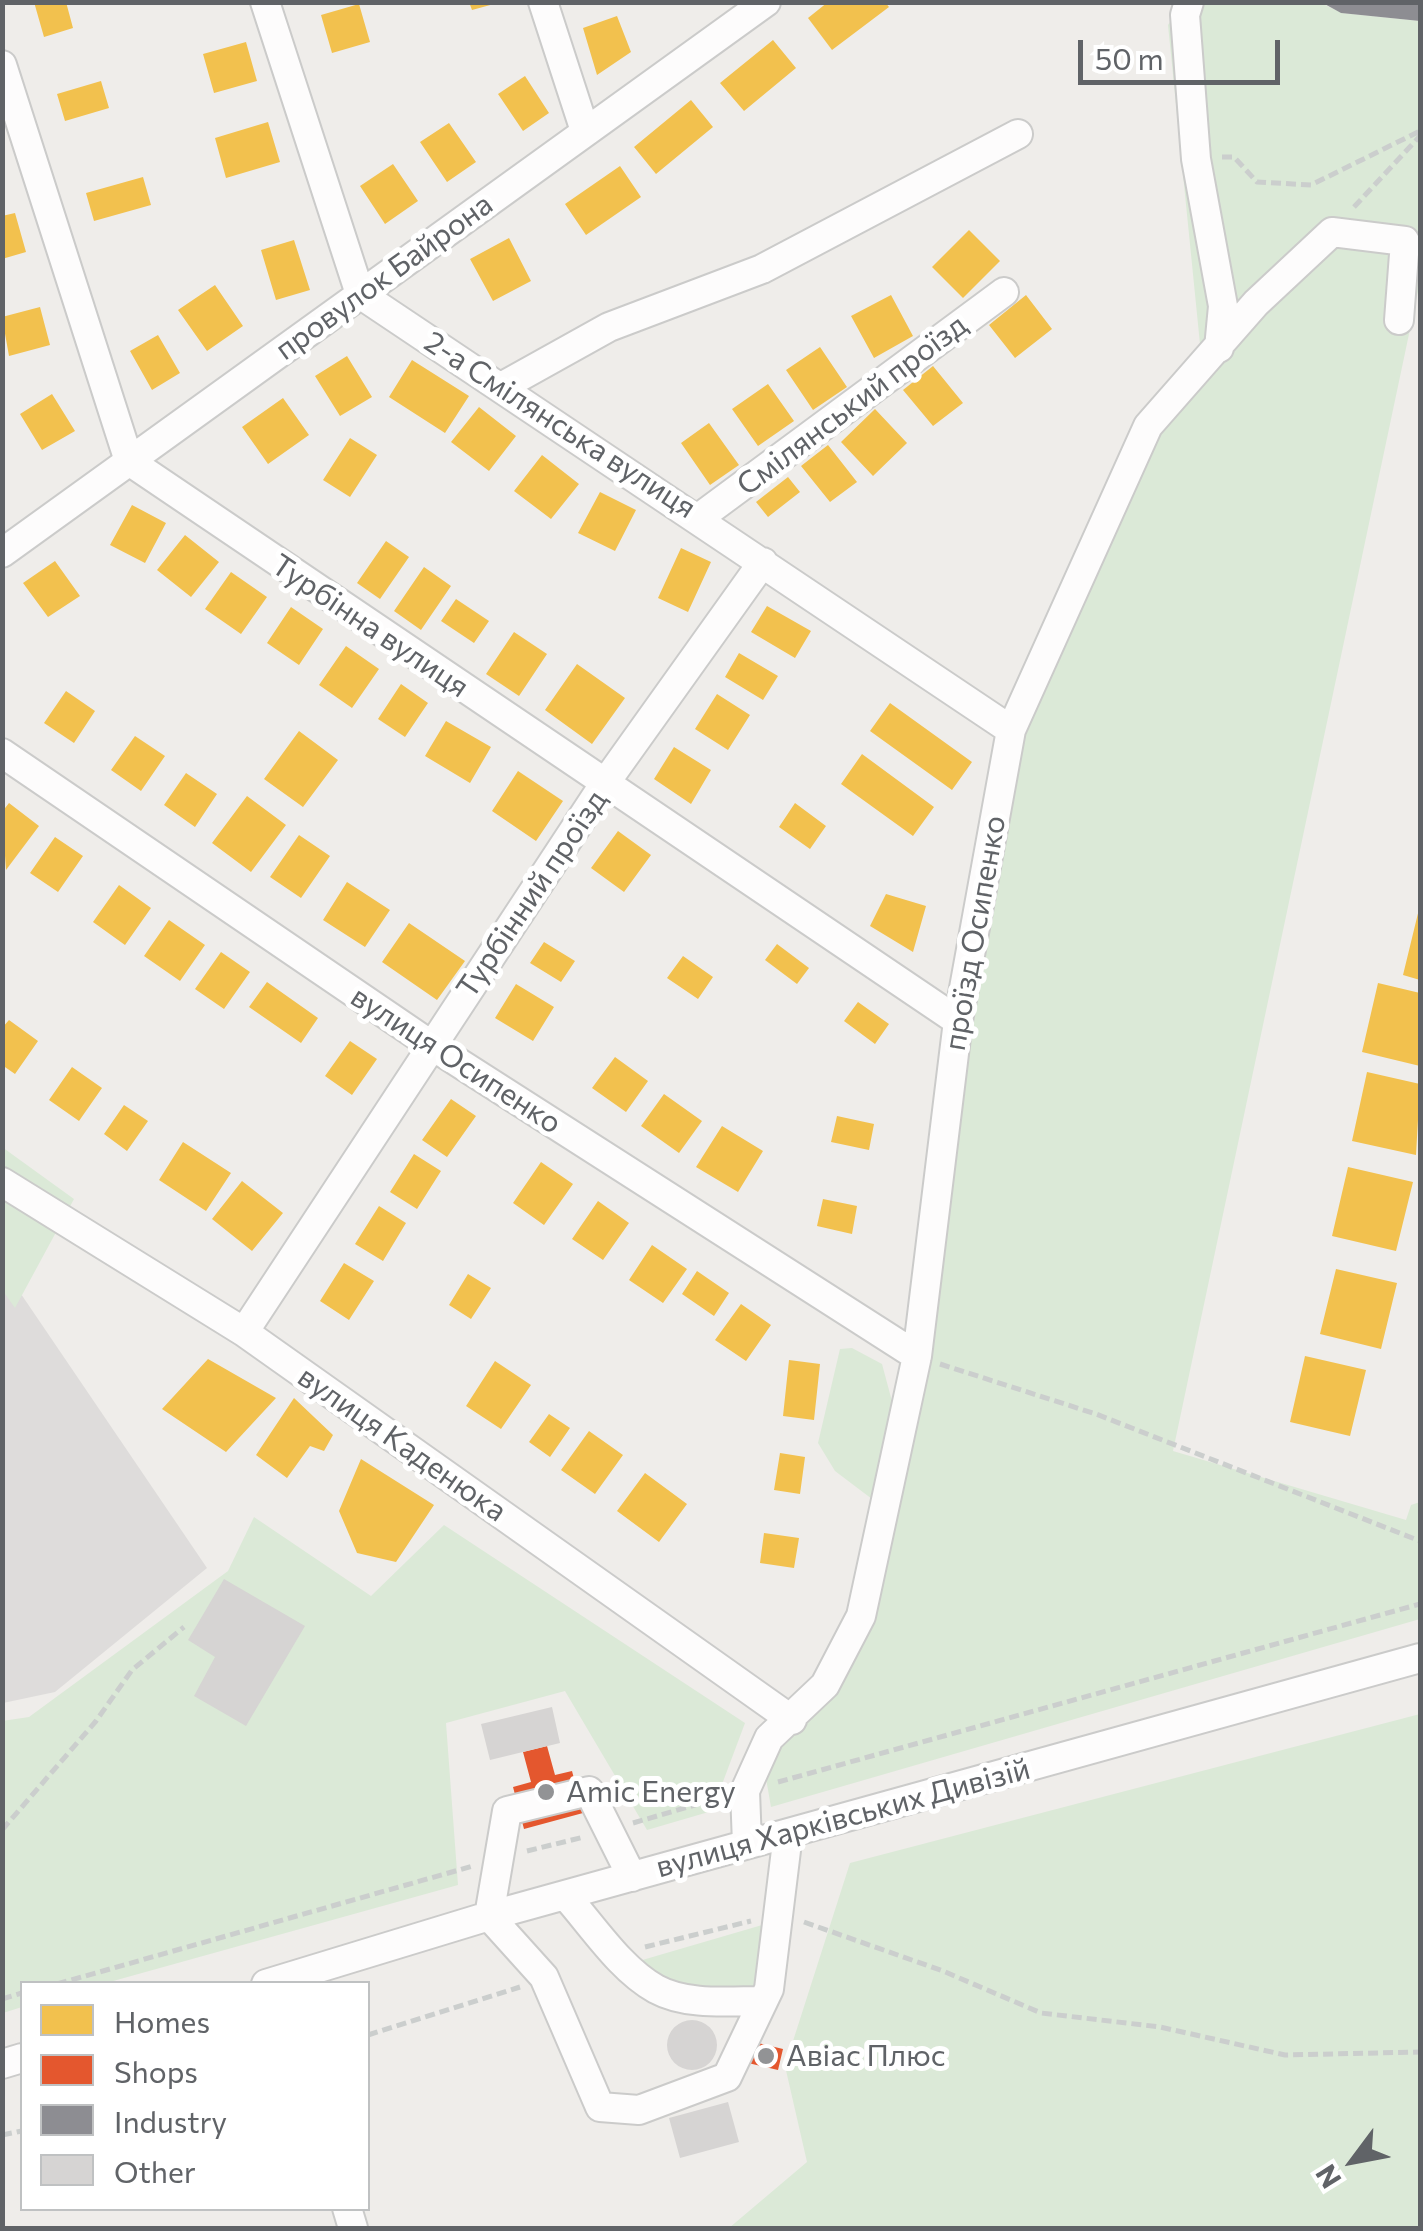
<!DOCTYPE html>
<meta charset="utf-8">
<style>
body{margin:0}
#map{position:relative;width:1423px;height:2231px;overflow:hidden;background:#efedea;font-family:Commissioner,sans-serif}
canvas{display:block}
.frame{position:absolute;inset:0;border:5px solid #606367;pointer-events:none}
.legend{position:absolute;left:20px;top:1981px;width:350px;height:230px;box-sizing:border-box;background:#fff;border:2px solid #bfc1c2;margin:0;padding:12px 18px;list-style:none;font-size:30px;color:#606367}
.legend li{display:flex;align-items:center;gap:20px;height:50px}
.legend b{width:50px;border:2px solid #bfc1c2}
.north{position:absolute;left:1303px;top:2111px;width:100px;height:100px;-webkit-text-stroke:8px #fff;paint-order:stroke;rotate:238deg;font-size:28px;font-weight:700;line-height:40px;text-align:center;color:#606367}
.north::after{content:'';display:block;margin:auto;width:35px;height:45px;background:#606367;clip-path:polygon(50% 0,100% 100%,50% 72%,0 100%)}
.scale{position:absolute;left:1078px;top:40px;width:202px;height:45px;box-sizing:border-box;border:5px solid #606367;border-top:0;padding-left:12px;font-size:30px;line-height:35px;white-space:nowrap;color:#606367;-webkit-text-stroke:8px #fff;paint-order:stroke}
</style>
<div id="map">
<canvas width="1423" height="2231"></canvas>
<div class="frame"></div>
<ul class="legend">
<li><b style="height:28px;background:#f2c14e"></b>Homes</li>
<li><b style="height:28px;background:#e4572e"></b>Shops</li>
<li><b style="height:28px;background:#8d8d92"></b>Industry</li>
<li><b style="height:28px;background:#d6d4d3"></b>Other</li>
</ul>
<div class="north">N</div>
<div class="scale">50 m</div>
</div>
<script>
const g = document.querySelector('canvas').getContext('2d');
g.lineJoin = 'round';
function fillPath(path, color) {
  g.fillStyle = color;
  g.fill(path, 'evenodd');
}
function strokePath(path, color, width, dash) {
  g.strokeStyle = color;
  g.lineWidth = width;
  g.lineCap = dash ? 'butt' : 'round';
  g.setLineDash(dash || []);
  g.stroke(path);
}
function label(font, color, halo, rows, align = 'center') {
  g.font = font + ' Commissioner,sans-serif';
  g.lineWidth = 10;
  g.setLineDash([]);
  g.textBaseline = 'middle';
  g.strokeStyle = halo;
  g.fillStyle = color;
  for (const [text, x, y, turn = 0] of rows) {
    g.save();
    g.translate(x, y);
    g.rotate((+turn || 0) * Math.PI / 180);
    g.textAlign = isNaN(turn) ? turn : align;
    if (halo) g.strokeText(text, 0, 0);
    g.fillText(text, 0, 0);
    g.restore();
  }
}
fillPath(new Path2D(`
 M2,1266L207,1568L55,1692L3,1703Z`), '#dedcdb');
fillPath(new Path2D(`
 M1183,2L1321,3L1342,13L1420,21V282L1173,1451L1406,1520L1411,1505L1420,1502V1619L771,1807L764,1767L821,1704L848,1661L872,1499L835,1471L818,1443L840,1349L852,1348L882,1364L893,1405L925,1312L1020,745L1200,344L1168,25Z
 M2,1147L74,1199L15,1308L3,1291Z
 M254,1517L371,1596L444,1525L745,1723L712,1811L647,1830L565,1691L446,1723L458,1885L106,1983L22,1984V2007L3,2013L2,1721L29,1717L228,1571Z
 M1420,1714V2228H729L807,2162L785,2066L850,1863Z
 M769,1923L759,1982L748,1991L670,1984L639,1961Z`), '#dbe9d7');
fillPath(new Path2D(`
 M34,2H66L73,28L44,37Z
 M469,2H493L494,4L472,10Z
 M828,2H885L889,7L832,50L808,18Z
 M359,4L370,42L332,53L321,15Z
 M617,16L631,52L597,75L583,28Z
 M773,40L796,68L744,111L720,83Z
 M246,42L257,81L214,93L203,54Z
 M525,76L549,113L523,131L498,94Z
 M101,81L109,108L65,121L57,94Z
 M691,100L713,127L656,174L634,147Z
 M268,122L280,162L226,178L215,138Z
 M449,123L476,162L447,182L420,142Z
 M393,164L418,201L385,224L360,186Z
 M620,166L641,197L586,235L565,204Z
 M143,177L151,205L94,221L86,193Z
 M15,213L26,252L2,259V216Z
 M969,230L1000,261L963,298L932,267Z
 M509,238L531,281L493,301L470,259Z
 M294,240L310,290L276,300L261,250Z
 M215,285L243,326L207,351L178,310Z
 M891,295L913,336L874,358L851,316Z
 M1026,295L1052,329L1015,358L989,325Z
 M40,307L50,345L9,356L2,317Z
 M158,335L180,373L152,390L130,351Z
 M820,347L847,387L813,410L786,370Z
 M347,356L372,397L340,416L315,376Z
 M412,360L469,396L445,433L389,397Z
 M933,366L963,403L933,426L903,390Z
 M768,384L794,421L758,446L732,409Z
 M52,394L75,431L42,450L20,414Z
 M283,398L309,435L268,464L242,427Z
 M479,407L516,436L489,471L451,442Z
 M875,409L907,443L873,476L841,442Z
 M709,423L739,465L710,485L681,443Z
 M350,438L377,455L350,497L323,480Z
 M828,445L857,482L830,502L801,466Z
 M542,455L579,484L551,519L514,491Z
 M788,477L800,492L768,517L756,502Z
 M600,492L636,510L615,551L578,533Z
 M132,505L166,523L145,563L110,545Z
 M185,535L219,562L191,597L157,570Z
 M386,541L409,557L380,599L357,583Z
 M681,548L711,562L688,612L658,598Z
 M55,561L80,596L48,617L23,583Z
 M424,567L451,586L421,630L394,611Z
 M231,572L267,597L241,634L205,609Z
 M456,599L489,621L474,643L441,621Z
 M767,606L811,631L795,658L751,632Z
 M291,607L323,629L299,665L267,643Z
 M514,632L547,654L519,696L486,674Z
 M346,646L379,669L352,708L319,685Z
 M739,653L778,676L763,700L725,677Z
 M577,664L625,698L592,744L545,710Z
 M401,684L428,703L405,737L378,719Z
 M66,691L95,711L74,743L44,723Z
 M717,694L750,715L728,750L695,729Z
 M890,703L972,762L952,790L870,731Z
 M446,721L491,747L470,783L425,756Z
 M299,731L338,760L303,807L264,779Z
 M135,736L165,756L141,791L111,770Z
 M674,747L711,770L691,804L654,779Z
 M862,754L934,807L913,836L841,784Z
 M518,771L563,801L536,841L492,811Z
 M186,773L217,794L195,827L164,805Z
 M247,796L286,825L251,872L212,843Z
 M9,803L39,826L6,870L2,812Z
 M795,803L826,826L810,849L779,827Z
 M618,831L651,855L624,892L591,868Z
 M299,835L330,856L301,898L270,877Z
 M55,837L83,856L58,892L30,873Z
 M347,882L390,910L365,947L323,920Z
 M119,885L151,908L125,945L93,922Z
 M886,894L926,906L913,952L870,926Z
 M1420,905V980L1403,975Z
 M169,920L205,945L180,981L144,956Z
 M409,923L465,961L437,1000L382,962Z
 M544,942L575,961L561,982L530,963Z
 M777,944L809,968L797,984L765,960Z
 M221,952L250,972L224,1009L195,989Z
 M683,956L713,977L698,999L667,978Z
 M267,982L318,1018L301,1043L249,1007Z
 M1378,983L1420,993V1066L1362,1052Z
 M516,984L554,1007L533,1041L495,1018Z
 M858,1002L889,1024L875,1044L844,1021Z
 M9,1020L38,1041L15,1074L2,1065V1028Z
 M350,1041L377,1059L352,1095L325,1076Z
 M615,1057L648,1081L626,1112L592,1088Z
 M72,1067L102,1088L79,1121L49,1100Z
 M1367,1072L1420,1084L1416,1155L1352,1141Z
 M664,1094L702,1121L679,1153L641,1126Z
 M451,1099L476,1116L447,1157L422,1140Z
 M124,1105L148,1121L127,1151L104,1134Z
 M837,1116L874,1124L869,1150L831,1142Z
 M722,1126L763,1151L738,1192L696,1167Z
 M183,1142L231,1173L206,1211L159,1180Z
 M414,1154L441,1171L417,1209L390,1192Z
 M541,1162L573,1184L544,1225L513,1203Z
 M1348,1167L1413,1182L1396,1251L1332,1236Z
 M242,1181L283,1213L252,1251L212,1219Z
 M823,1199L857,1206L852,1234L817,1226Z
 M598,1201L629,1223L603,1260L572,1239Z
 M379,1206L406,1223L383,1261L355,1244Z
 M652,1245L687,1269L663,1303L629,1280Z
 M344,1263L374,1281L349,1320L320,1301Z
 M1336,1269L1397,1283L1381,1349L1320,1334Z
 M697,1271L729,1293L714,1316L682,1294Z
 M468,1274L491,1288L471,1319L449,1305Z
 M741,1304L771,1325L746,1361L715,1340Z
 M1305,1356L1366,1370L1350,1436L1290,1422Z
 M208,1359L276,1398L226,1452L162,1409Z
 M789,1360L820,1364L814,1420L783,1416Z
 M495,1361L531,1385L501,1429L466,1406Z
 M294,1398L333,1435L324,1451L310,1446L287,1478L256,1455Z
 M549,1414L570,1428L550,1457L529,1442Z
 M589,1431L623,1455L595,1494L561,1470Z
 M780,1453L805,1457L800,1494L774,1490Z
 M361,1459L434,1505L396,1562L357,1553L339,1511Z
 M645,1473L687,1504L659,1542L617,1511Z
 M764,1533L799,1538L794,1568L760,1563Z`), '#f2c14e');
fillPath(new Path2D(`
 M547,1746L555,1775L572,1771L583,1813L524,1829L513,1787L531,1782L523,1752Z
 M754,2042L783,2049L778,2070L748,2063Z`), '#e4572e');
fillPath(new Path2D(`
 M1321,2H1420V21L1341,13Z`), '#8d8d92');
fillPath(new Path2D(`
 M224,1579L305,1626L246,1726L194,1696L215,1657L188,1640Z
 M552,1707L560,1743L490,1760L481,1724Z
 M667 2045a25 25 0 1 1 50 0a25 25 0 1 1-50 0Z
 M728,2102L739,2142L680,2158L669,2118Z`), '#d6d4d3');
const minor = new Path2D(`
 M265,2L360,294L1011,730
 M543,2L585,131
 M1189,2L1185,15L1196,159L1223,306L1219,348
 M2,65L129,461L958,1021
 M503,386L609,327L762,269L1018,134
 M700,517L1004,292
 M2,553L766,2
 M2,753L431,1045L917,1356
 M2,1182L244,1332L792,1720
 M244,1332L603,786L763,562
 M747,1844L745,1791L769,1738L825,1685L861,1616L917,1356L958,1021L1011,730L1148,426L1256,303L1332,232L1405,241L1399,320
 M632,1877L589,1791L507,1811L489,1916L544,1977L600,2107L639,2110L727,2077L769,1989L788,1834
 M565,1895C592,1925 620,1969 656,1989C687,2006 730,2001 763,2001
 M266,1984L489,1916L1420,1658
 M2,2064L22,2058
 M347,2208L353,2228`);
strokePath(minor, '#cbcbca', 32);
strokePath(new Path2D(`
 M1222,157H1234L1257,182L1311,185L1420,131
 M1354,207L1420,136
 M940,1364L1096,1414L1420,1541
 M778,1782L1420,1604
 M633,1823L719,1798
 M2,1830L96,1721L132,1670L184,1627
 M527,1851L584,1837
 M804,1922L943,1971L1041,2013L1160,2027L1285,2055L1420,2052
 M645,1947L751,1921
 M57,1984L473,1866
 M2,1999L22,1993
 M368,2035L520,1987
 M2,2135L22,2131`), '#cbcecd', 5, [10, 5]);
strokePath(minor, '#fdfcfc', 28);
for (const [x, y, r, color] of [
 [546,1792,10,"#929395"],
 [766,2056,10,"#929395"]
]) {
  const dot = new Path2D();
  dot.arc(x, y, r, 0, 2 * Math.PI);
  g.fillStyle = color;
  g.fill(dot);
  strokePath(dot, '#fff', 4);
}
label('30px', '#606367', '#fff', [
 ["провулок Байрона",384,277,-36],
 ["Смілянський проїзд",852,405,-37],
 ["2-а Смілянська вулиця",560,425,33],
 ["Турбінна вулиця",370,626,34],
 ["Турбінний проїзд",532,894,-56],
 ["проїзд Осипенко",975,933,-80],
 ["вулиця Осипенко",456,1060,33],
 ["вулиця Каденюка",402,1444,35],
 ["вулиця Харківських Дивізій",843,1818,-15]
]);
label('30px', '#606367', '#fff', [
 ["Amic Energy",566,1792],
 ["Авіас Плюс",786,2056]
], 'left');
</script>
